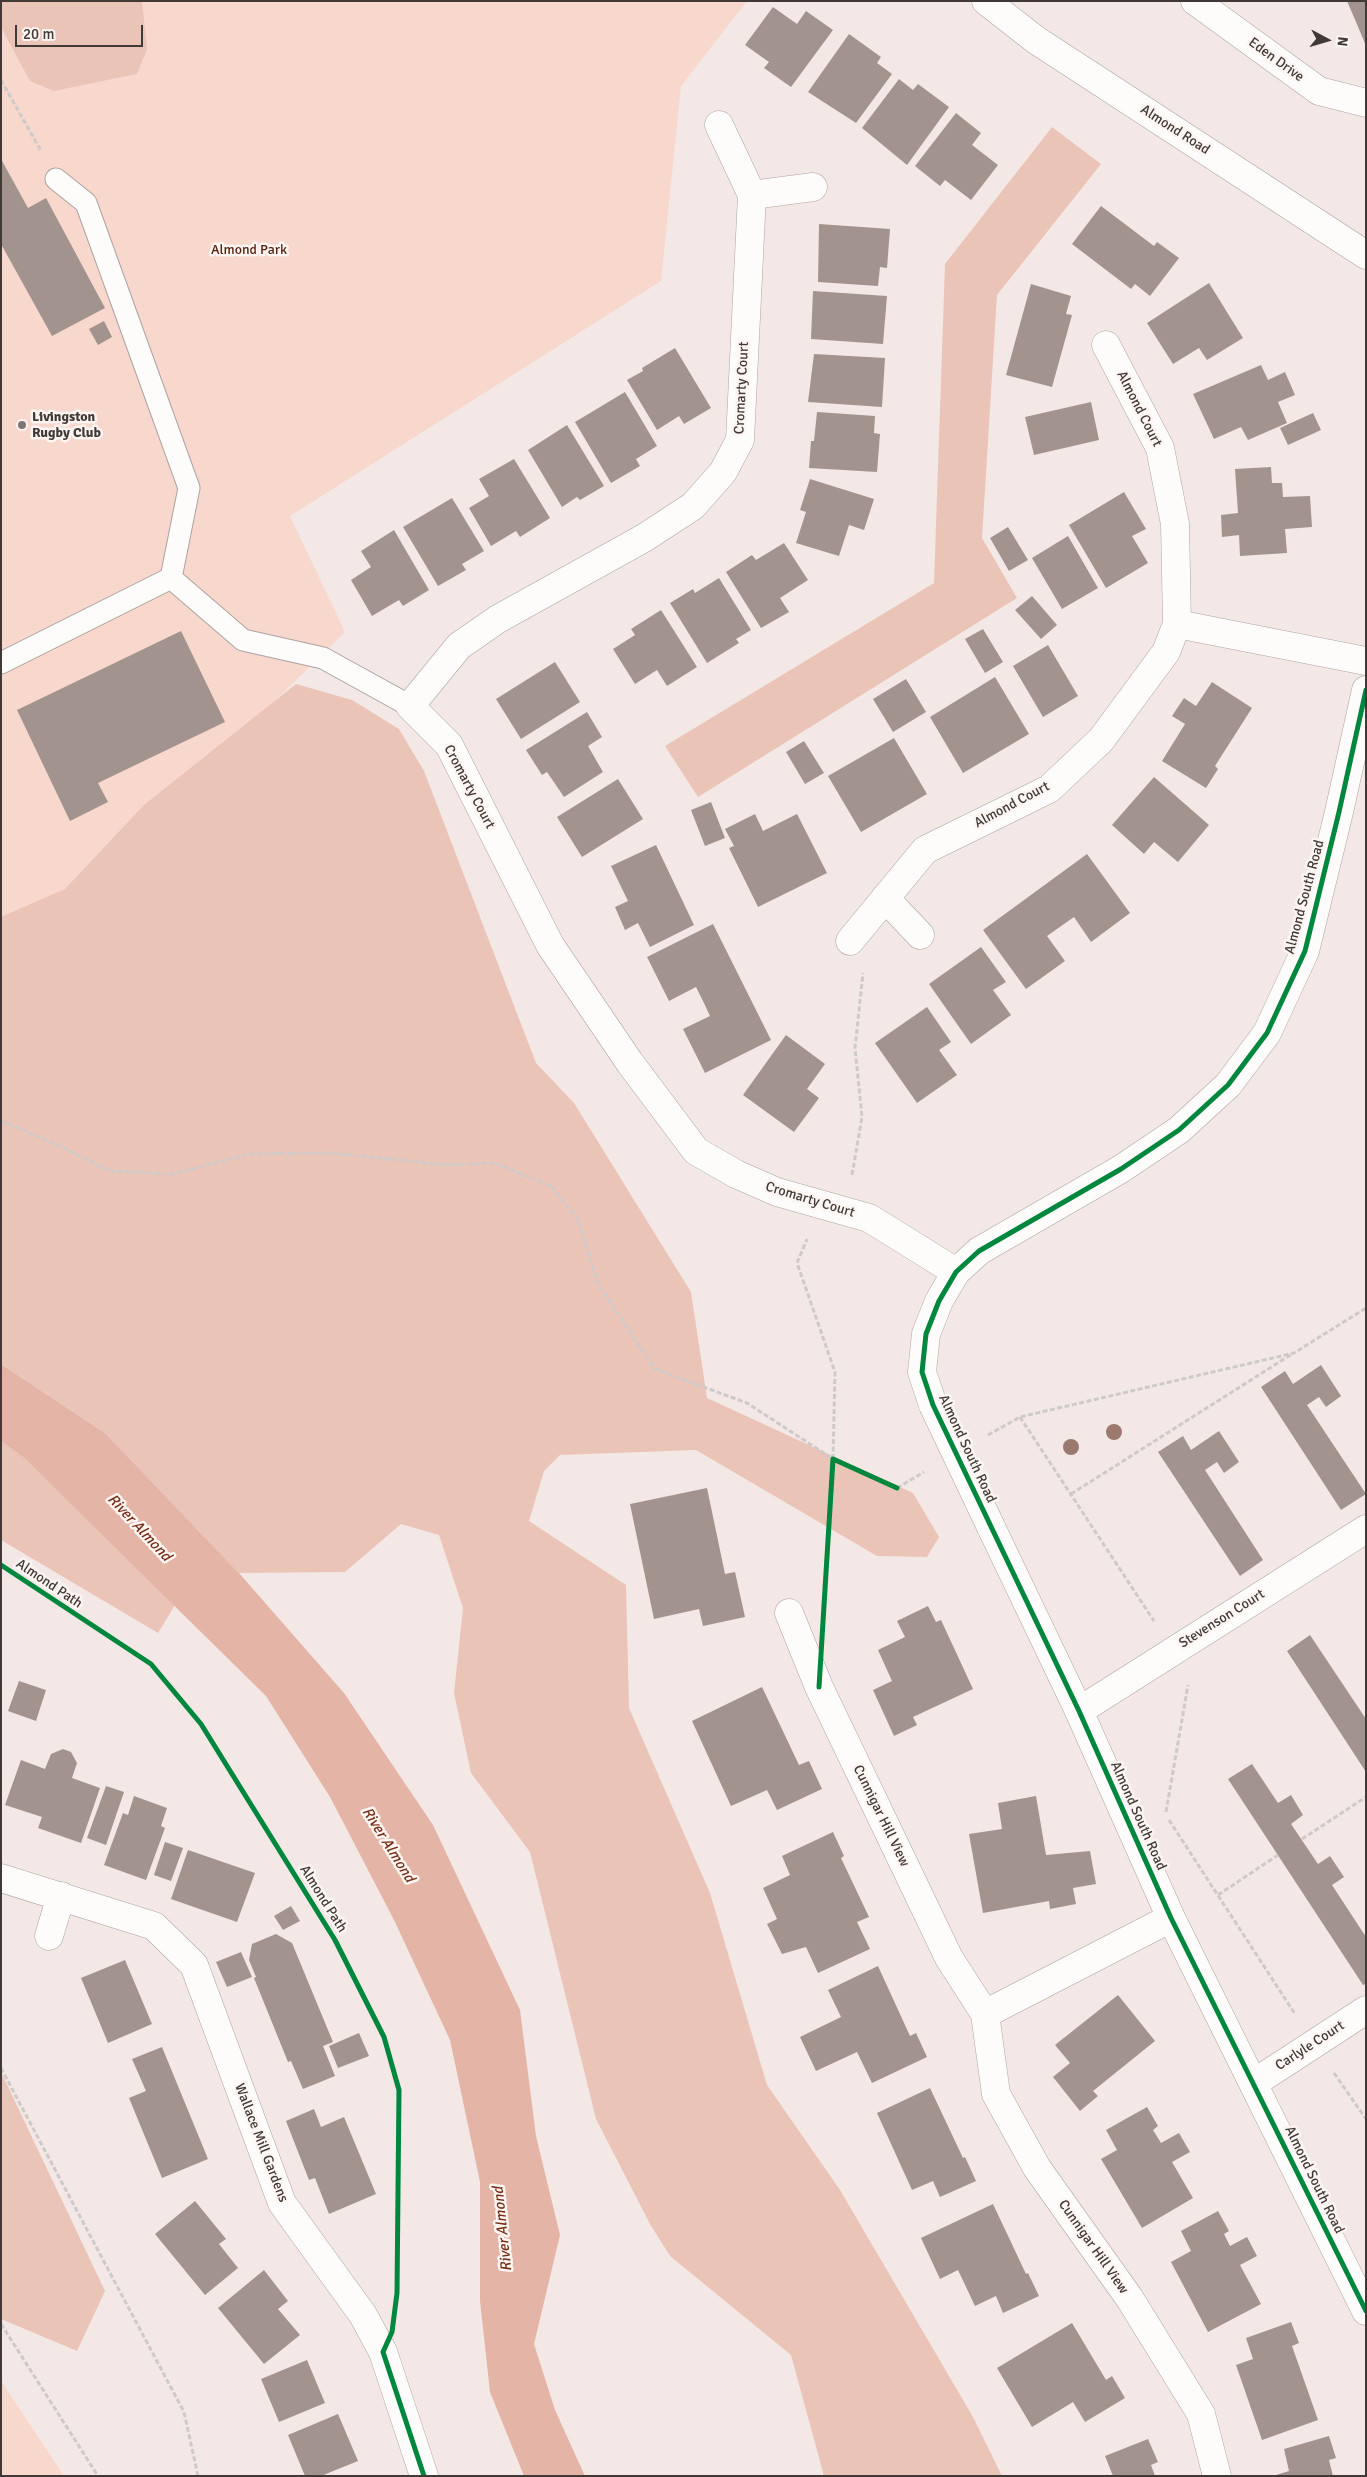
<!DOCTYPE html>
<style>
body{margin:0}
#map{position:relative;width:1367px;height:2477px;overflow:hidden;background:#f3e8e5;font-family:Signika,sans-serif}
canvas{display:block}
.frame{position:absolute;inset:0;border:2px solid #413936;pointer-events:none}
.north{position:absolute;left:1302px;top:15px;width:50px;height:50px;-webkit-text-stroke:4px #fdf5f2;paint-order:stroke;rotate:96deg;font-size:14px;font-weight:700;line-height:20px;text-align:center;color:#413936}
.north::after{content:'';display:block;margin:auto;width:18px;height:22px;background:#413936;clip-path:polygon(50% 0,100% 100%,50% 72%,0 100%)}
.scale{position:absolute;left:15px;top:25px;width:128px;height:22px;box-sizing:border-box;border:2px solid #413936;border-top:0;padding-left:6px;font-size:15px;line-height:18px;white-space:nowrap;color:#413936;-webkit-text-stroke:4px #fdf5f2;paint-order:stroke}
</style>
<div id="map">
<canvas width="1367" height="2477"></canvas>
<div class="frame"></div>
<div class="north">N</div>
<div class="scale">20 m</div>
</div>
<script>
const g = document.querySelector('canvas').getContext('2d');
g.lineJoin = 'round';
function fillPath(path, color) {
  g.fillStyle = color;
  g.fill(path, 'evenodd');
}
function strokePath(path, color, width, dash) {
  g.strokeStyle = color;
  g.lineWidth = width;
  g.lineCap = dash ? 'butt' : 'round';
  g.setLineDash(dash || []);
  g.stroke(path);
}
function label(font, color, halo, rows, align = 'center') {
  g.font = font + ' Signika,sans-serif';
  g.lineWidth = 5;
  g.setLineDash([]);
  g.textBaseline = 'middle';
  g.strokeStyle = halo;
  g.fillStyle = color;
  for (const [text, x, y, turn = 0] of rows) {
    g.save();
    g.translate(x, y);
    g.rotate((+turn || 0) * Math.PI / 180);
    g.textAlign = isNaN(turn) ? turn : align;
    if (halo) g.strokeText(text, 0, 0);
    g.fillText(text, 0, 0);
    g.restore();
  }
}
fillPath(new Path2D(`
 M1,1H747L681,86L661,281L290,516L345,632L1,970Z
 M1,2381L64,2476H1Z`), '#f8d7cd');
fillPath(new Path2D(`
 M1,1H142L147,49L137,74L54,91L30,81L1,27Z
 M1052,127L1101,164L997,295L982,538L1017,598L698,797L665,746L934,583L945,264Z
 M296,684L352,700L399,729L424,771L536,1063L574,1103L691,1292L707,1398L913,1493L939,1537L927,1557L877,1556L696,1450L560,1455L544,1471L529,1521L626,1585L629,1708L710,1893L767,2085L840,2190L973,2417L1002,2476H824L791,2355L670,2256L650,2224L596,2119L530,1852L471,1773L454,1693L463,1608L439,1535L401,1524L345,1572L239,1573L105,1433L1,1364V917L65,889L144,805Z
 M1,1441L24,1458L175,1605L158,1633L1,1540Z
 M1,2072L105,2291L77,2351L1,2319Z`), '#ebc4b8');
fillPath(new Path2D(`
 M1,1364L105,1433L239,1573L344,1693L433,1825L520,2010L536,2136L560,2235L534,2344L555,2410L585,2476H524L490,2392L480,2301V2182L450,2040L394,1920L330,1797L266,1696L24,1458L1,1441Z`), '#e4b5a7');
fillPath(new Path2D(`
 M1347,1H1366V46L1356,22Z
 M773,7L797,24L806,11L833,30L791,87L764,68L769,62L745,45Z
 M849,34L881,57L877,63L892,74L856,123L808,92Z
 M899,79L913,90L918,84L949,107L907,165L862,128Z
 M956,113L981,133L972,145L998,165L971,200L945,180L940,186L915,166Z
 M1,159L28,208L46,198L105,308L52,336L1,244Z
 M1101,206L1154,246L1157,242L1179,258L1150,296L1135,284L1131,289L1072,244Z
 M819,224L890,229L887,268L880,267L878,286L818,282Z
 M1209,283L1243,338L1207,360L1199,348L1173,364L1147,323Z
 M1031,284L1071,296L1066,314L1072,315L1052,387L1006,375Z
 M813,291L887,296L883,344L811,339Z
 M104,321L112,337L98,345L89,329Z
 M675,348L711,408L684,424L679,416L657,430L627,380L643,371L642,368Z
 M814,354L885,358L882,407L808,402Z
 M1261,365L1268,380L1285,372L1295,395L1278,402L1287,423L1248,440L1241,427L1214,439L1193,394Z
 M625,392L657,446L636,459L640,466L611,483L575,422Z
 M1091,402L1099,440L1034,455L1025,417Z
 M817,412L875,416L874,433L880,434L877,472L809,468L811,441H814Z
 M1313,413L1321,430L1288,445L1280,428Z
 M567,425L604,486L580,500L577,497L562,507L528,450Z
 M514,459L550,518L520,537L516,531L491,546L469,508L489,496L479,479Z
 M1271,467L1272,483H1282L1283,497L1310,496L1312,527L1285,529L1287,553L1240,556L1239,535L1222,537L1221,515L1238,513L1235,469Z
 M810,479L874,499L864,530L849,525L839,556L796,543L806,512L800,510Z
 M1124,492L1146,529L1132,536L1148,563L1106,588L1069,525Z
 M452,498L484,551L462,564L466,570L438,586L403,527Z
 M1008,527L1028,560L1009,571L990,538Z
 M394,530L429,590L403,606L399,600L372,616L351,580L371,567L361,551Z
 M1068,536L1098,588L1062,609L1032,558Z
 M784,543L808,580L780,598L789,612L761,628L726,572L752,555L756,560Z
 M719,578L751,630L736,639L739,643L707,663L670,603L693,589L695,593Z
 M1032,596L1057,625L1041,639L1015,610Z
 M661,610L697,667L667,686L657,670L635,684L613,649L635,635L631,629Z
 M983,629L1003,662L985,673L965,639Z
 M181,631L225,722L98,783L108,802L70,821L17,710Z
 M1048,645L1078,696L1043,717L1013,666Z
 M555,662L580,702L521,739L496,699Z
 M995,677L1029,734L963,773L930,717Z
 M906,679L926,712L893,732L873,699Z
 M1212,682L1252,708L1215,766L1218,769L1206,788L1162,761L1185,724L1172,716L1184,698L1196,706Z
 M587,712L602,737L588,746L603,772L564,797L547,772L542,775L526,750Z
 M894,738L927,794L861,832L828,776Z
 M804,741L824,773L805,784L786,752Z
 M1154,777L1209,825L1178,862L1154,842L1144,854L1112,825Z
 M618,779L643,819L582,857L557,817Z
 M711,802L725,838L705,846L691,810Z
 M755,814L763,831L797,814L827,873L758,907L729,848L734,846L725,829Z
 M656,845L694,925L650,947L638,923L625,930L615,907L628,901L611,866Z
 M1087,854L1130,913L1091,942L1074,917L1047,936L1065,961L1026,989L983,930Z
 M713,924L771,1040L705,1073L683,1029L710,1016L703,1001L696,987L669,1001L647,957Z
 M981,947L1006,982L993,990L1011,1015L971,1044L929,984Z
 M927,1007L951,1042L939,1050L957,1075L917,1103L875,1043Z
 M786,1035L825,1064L807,1089L819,1098L794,1132L743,1095Z
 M1321,1365L1341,1396L1326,1407L1319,1397L1307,1405L1366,1494L1341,1510L1261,1387L1285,1371L1293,1384Z
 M1219,1431L1239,1462L1224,1473L1217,1462L1205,1470L1263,1560L1240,1576L1158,1452L1183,1436L1191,1450Z
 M707,1488L725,1574L735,1572L745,1617L703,1626L699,1609L654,1619L630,1504Z
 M928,1606L936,1622L941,1620L973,1689L913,1717L917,1725L894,1736L873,1690L892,1681L878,1650L905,1637L897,1621Z
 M1310,1635L1366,1719V1772L1287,1651Z
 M19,1681L46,1690L36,1721L8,1711Z
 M762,1687L799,1765L809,1761L822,1789L777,1810L767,1790L731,1806L692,1721Z
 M63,1749L71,1752L77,1763L72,1778L100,1788L81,1843L38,1828L42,1817L5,1805L21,1760L45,1769L51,1754Z
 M1252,1764L1278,1803L1291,1795L1303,1815L1291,1824L1318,1864L1330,1856L1344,1877L1332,1885L1366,1937V1984L1363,1985L1228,1779Z
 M106,1786L124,1792L106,1845L87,1838Z
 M134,1796L167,1808L161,1826L165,1828L146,1880L104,1865L123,1813L128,1815Z
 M1036,1796L1046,1855L1090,1851L1096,1884L1073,1888L1076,1904L1050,1909L1049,1901L983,1913L969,1834L1002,1829L998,1803Z
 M833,1832L844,1856L841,1858L869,1917L857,1922L870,1949L818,1973L806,1947L782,1954L767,1924L777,1919L763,1888L790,1875L782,1856Z
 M165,1842L183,1848L171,1881L154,1875Z
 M188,1850L255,1873L237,1922L171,1899Z
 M291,1906L300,1921L283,1930L274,1916Z
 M276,1934L292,1943L333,2042L323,2046L335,2076L303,2089L291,2061L288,2062L254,1978L256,1977L249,1960L252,1944Z
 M241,1952L252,1977L227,1987L216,1962Z
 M125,1960L152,2024L108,2043L81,1978Z
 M878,1966L910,2036L916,2033L927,2057L872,2083L857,2052L816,2071L800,2037L841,2017L828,1990Z
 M1118,1995L1155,2041L1093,2091L1098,2096L1080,2111L1053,2077L1070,2063L1055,2045Z
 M359,2033L369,2056L338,2068L329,2046Z
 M162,2047L208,2159L162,2178L129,2098L146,2091L132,2059Z
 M930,2088L963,2158L965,2157L976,2181L940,2197L933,2181L912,2190L877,2113Z
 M1147,2107L1158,2126L1153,2130L1161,2143L1179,2133L1190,2152L1172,2162L1193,2198L1142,2228L1101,2159L1117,2150L1106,2130Z
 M314,2109L321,2127L344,2117L376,2194L329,2214L315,2178L309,2180L286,2121Z
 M195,2201L226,2239L219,2244L238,2268L205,2295L155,2234Z
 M993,2204L1026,2274L1028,2273L1039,2296L1003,2313L996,2296L975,2306L958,2270L940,2279L921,2238Z
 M1218,2211L1229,2231L1224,2234L1230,2246L1247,2237L1257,2256L1240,2265L1261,2304L1208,2332L1171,2262L1191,2251L1181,2231Z
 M264,2270L288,2301L278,2309L300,2335L264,2364L218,2308Z
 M1291,2322L1299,2343L1292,2346L1318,2420L1262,2440L1236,2365L1253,2359L1246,2338Z
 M1072,2323L1106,2380L1112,2376L1125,2398L1085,2422L1073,2402L1032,2427L997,2368Z
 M307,2360L325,2403L279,2422L261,2379Z
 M338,2414L358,2461L321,2476H305L288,2435Z
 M1329,2436L1336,2458L1329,2460L1333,2476H1273L1289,2471L1284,2449Z
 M1148,2439L1158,2462L1151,2465L1155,2476H1113L1105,2456Z`), '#a3938f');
const lane = new Path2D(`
 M56,179L86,203L189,488L171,578
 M1,663L171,578L243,640L323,658L410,706`);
const street = new Path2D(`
 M1195,1L1319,91L1366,103
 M719,125L752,195L740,440L723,472L693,506L644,538L498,619L459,646L410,706L449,745L550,945L630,1063L696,1151L736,1174L777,1192L869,1218L956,1272
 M752,195L813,187
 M1177,624L1366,661
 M885,898L920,935
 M850,941L925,850L1049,789L1101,740L1166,652L1177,624L1175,524L1160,448L1106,345
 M789,1613L819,1687L949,1958L985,2014L996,2094L1037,2168L1130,2299L1201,2414L1217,2476
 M1079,1711L1366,1529
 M1,1878L154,1926L194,1965L282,2203L363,2315L383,2352L424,2476
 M49,1936L61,1896
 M985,2014L1171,1918
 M1254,2083L1366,2010`);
const secondary = new Path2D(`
 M986,1L1036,40L1366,255
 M933,1405L922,1372L926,1334L939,1301L956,1272L979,1251L1121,1169L1179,1130L1228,1085L1267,1033L1305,951L1339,812L1366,690
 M991,1527L1079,1711L1171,1918L1366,2311`);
strokePath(lane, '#aca4a1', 23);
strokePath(street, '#aca4a1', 29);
strokePath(secondary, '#aca4a1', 29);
strokePath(new Path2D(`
 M1,80L41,151
 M1,1121L58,1145L110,1171L174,1174L248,1154L331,1153L447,1165L495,1163L551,1186L578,1220L598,1284L655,1369L747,1403L833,1459L835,1372L797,1263L807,1239
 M852,1175L862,1117L855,1048L863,973
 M1020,1417L1154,1621
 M988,1435L1020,1417L1294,1353L1366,1308
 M897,1488L924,1472
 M1071,1494L1292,1354
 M1166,1812L1188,1685
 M1169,1820L1295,2014
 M1302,1839L1366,1797
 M1218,1895L1278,1855
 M1,2068L184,2412L198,2476
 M1334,2073L1366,2119
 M1,2324L98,2476`), '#cfcaca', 3, [5, 2.5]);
strokePath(lane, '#fdfcfb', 21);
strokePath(street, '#fdfcfb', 28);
strokePath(secondary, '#fdfcfb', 28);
const secondaryBridge = new Path2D(`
 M933,1405L991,1527`);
strokePath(secondaryBridge, '#aca4a1', 29, []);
strokePath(secondaryBridge, '#fdfcfb', 28);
strokePath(new Path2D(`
 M1366,690L1339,812L1305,951L1267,1033L1228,1085L1179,1130L1121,1169L979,1251L956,1272L939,1301L926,1334L922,1372L933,1405L1079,1711L1171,1918L1366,2311
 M1,1565L151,1664L201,1724L335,1940L384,2037L399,2090L397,2293L392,2332L383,2352L424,2476
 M819,1687L833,1459L897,1488`), '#00873e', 5);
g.fillStyle = '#9c796e';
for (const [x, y] of [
 [1114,1432],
 [1071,1447]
]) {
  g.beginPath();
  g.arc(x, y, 8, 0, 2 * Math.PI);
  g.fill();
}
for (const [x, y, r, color] of [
 [22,425,5,"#7f7673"]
]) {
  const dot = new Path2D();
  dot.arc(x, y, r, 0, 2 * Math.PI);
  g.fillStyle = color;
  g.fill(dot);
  strokePath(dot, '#fdf5f2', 2);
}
label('14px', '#413936', '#fdf5f2', [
 ["Eden Drive",1276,60,36],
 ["Almond Road",1175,130,33],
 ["Cromarty Court",742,388,-87],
 ["Almond Court",1139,409,63],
 ["Cromarty Court",469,787,62],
 ["Almond Court",1012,805,-28],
 ["Almond South Road",1305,897,-75],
 ["Cromarty Court",810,1200,17],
 ["Almond South Road",967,1449,65],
 ["Almond Path",49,1584,34],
 ["Stevenson Court",1222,1619,-32],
 ["Cunnigar Hill View",881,1816,64],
 ["Almond South Road",1138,1816,66],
 ["Almond Path",323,1899,58],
 ["Carlyle Court",1310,2046,-33],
 ["Wallace Mill Gardens",261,2143,69],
 ["Almond South Road",1314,2180,64],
 ["Cunnigar Hill View",1093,2247,55]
]);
label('14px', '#551e0c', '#fdf5f2', [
 ["Almond Park",249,250]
]);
label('bold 14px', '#413936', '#fdf5f2', [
 ["Livingston",32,417],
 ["Rugby Club",32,433]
], 'left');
label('italic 15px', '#772e16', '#fdf5f2', [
 ["River Almond",139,1528,47],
 ["River Almond",388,1845,58],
 ["River Almond",503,2229,-96]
]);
</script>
